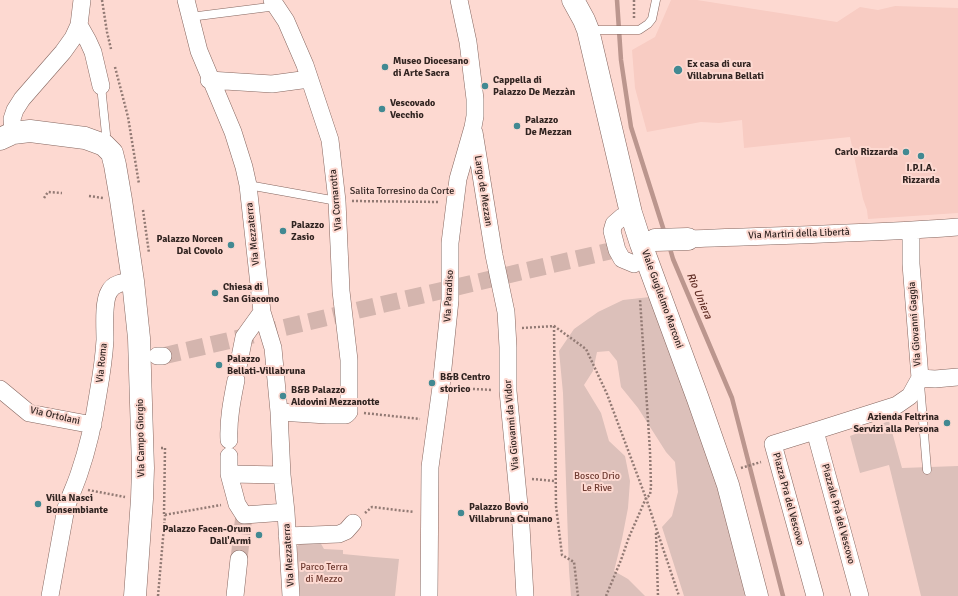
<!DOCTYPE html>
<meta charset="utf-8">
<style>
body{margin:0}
canvas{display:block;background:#fdd9d1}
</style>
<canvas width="958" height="596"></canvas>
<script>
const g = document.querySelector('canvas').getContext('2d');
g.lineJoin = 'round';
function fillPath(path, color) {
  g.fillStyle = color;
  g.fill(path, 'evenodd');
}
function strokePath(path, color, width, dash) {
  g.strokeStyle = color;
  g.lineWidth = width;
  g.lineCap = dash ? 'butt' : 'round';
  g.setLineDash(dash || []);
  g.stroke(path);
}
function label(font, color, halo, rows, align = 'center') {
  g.font = font + ' Signika,sans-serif';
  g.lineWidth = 4;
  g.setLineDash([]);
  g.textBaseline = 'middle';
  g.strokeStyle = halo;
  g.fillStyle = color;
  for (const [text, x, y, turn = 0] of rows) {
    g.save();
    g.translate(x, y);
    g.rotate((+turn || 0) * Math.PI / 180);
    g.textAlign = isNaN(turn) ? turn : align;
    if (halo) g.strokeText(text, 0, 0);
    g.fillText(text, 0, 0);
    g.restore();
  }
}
fillPath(new Path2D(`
 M671,0H697L837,22L860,7L878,10L895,6L958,8V213L868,219L867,210L863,199L850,137L744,148L742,120L719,123L701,122L647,132L635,88L632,50L655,37Z`), '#f8ccc3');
fillPath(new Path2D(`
 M650,297L716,480L747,596H684L662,527L672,516L678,492L675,462L666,452L638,408L621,387L617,361L609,351L597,352L593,371L584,385L601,413L609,441L625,456L630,481L628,508L622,539L614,571L628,579L645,596H571L569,570L563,393L559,351L574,329L598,312L623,300Z
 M889,421L902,468L958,466V596H921L889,465L860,473L850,436Z
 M306,540L320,542L324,549L343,550V554L374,557L399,559L395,596H300L297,546Z`), '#dcc0ba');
strokePath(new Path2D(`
 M617,0L621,60L631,127L665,234
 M669,245L673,259L732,398L783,596`), '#bb968e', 4.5);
strokePath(new Path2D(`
 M163,356L610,251
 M239,559L244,515`), '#d4b5ae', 17, [17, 8]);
const lane = new Path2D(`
 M190,17L277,6
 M589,30H639L648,24L652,19L656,0
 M101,86L106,134L105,145
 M248,185L337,201
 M920,384L927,470`);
const street = new Path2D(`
 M186,0L199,51L233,132L244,167L248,185L262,312L273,348L279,412L282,475L286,512L291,596
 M272,0L286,21L305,65L330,140L337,201L341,291L349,360V412L346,415H327L279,412
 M79,25L88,41L93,52L101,86
 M209,80L272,84L309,79
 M474,132L494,255L506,312L508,347V391L521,526L525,596
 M13,133L12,119L15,110L22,99L63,52L73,38L79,25L82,0
 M631,213L622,217L614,224L612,231L617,250L622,259L634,264
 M911,231V264L920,378L935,379L958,377
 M688,239C778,235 868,234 958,227
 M157,356H163
 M238,367L244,337L262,312
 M0,389L29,413L93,425
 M815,431L860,596
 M229,440C228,420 232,400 236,380
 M229,456V474
 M282,475L229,474L237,504L244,515L286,512
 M287,536L339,534L346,531L353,523
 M50,596L66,508C70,496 75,486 79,474C88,448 94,421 98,394C101,377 104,357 105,340C105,328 103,302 109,292C113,283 124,282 133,281
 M235,596L239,559
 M429,596L430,467L441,387L450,300V243L458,179L473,127L475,116V99L468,42L459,0
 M815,596L773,444L815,431L897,405L910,396L920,378`);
const secondary = new Path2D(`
 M573,0L584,20L588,30L631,213L641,244L698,399L728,485L757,596
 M0,139L13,133L30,131L85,138L96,142L104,145L112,153L115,165L121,200L133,281L139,338L143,468L142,499L135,596
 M655,240L688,239`);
strokePath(lane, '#85665f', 9);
strokePath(street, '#85665f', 18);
strokePath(secondary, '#85665f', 23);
strokePath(new Path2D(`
 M102,0L107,32L111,49
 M634,0V20
 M115,67L128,117L139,184
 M89,196L103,198
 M44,198L48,192L62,193
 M352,201L439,202
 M143,210L149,253
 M554,326L556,506L562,555L574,562L578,596
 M522,328L554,326L586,349L607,394L646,498L679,596
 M457,388L492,390
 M364,413L420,419
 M161,448H165L164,515L221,505
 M741,468L761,462
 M532,479L555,481
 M88,490L125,497
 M365,513L372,507L414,512
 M656,533L658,596
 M158,596L165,515
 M606,596L621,560L629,537L640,512L646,498L650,495L651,486L650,451L640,299`), '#927a74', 2.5, [2, 2]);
strokePath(lane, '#fff', 8);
strokePath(street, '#fff', 17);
strokePath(secondary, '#fff', 22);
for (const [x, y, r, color] of [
 [385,67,4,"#428992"],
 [678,70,5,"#428992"],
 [485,86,4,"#428992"],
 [382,109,4,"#428992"],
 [517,126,4,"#428992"],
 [906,152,4,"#428992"],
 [921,156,4,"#428992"],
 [283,231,4,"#428992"],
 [231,245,4,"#428992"],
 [215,293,4,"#428992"],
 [219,365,4,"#428992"],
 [432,383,4,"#428992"],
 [283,396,4,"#428992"],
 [947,423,4,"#428992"],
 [38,504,4,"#428992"],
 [461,513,4,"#428992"],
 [259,535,4,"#428992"]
]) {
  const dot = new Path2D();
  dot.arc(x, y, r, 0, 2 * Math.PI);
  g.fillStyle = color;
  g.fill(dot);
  strokePath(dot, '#fdd9d1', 1.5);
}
label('bold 10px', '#312421', '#fdd9d1', [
 ["Museo Diocesano",393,61],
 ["di Arte Sacra",393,73],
 ["Ex casa di cura",687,64],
 ["Villabruna Bellati",687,76],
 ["Cappella di",493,80],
 ["Palazzo De Mezzàn",493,92],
 ["Vescovado",390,103],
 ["Vecchio",390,115],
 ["Palazzo",525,120],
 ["De Mezzan",525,132],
 ["Carlo Rizzarda",898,152,"right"],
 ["I.P.I.A.",921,168,"center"],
 ["Rizzarda",921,180,"center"],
 ["Palazzo",291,225],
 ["Zasio",291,237],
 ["Palazzo Norcen",223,239,"right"],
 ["Dal Covolo",223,251,"right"],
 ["Chiesa di",223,287],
 ["San Giacomo",223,299],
 ["Palazzo",227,359],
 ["Bellati-Villabruna",227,371],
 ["B&B Centro",440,377],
 ["storico",440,389],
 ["B&B Palazzo",291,390],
 ["Aldovini Mezzanotte",291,402],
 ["Azienda Feltrina",939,417,"right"],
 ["Servizi alla Persona",939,429,"right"],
 ["Villa Nasci",46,498],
 ["Bonsembiante",46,510],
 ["Palazzo Bovio",469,507],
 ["Villabruna Cumano",469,519],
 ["Palazzo Facen-Orum",251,529,"right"],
 ["Dall'Armi",251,541,"right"]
], 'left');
label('10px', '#312421', '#fdd9d1', [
 ["Salita Torresino da Corte",402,191],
 ["Largo de Mezzan",483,191,81],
 ["Via Cornarotta",336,200,-95],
 ["Via Mezzaterra",253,234,-96],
 ["Via Martiri della Libertà",799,234,-2],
 ["Via Paradiso",449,296,-87],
 ["Viale Guglielmo Marconi",662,299,70],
 ["Via Giovanni Gaggia",915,324,-94],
 ["Via Roma",102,363,-84],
 ["Via Ortolani",55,416,13],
 ["Via Giovanni da Vidor",512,425,-95],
 ["Via Campo Giorgio",141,438,-91],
 ["Piazza Pra del Vescovo",788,499,75],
 ["Piazzale Prà del Vescovo",838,514,75],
 ["Via Mezzaterra",289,555,-94]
]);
label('10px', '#703c32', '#fdd9d1', [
 ["Bosco Drio",597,476],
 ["Le Rive",597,488],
 ["Parco Terra",324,567],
 ["di Mezzo",324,579]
]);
label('italic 11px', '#5f2c23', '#fdd9d1', [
 ["Rio Uniera",699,296,67]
]);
</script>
